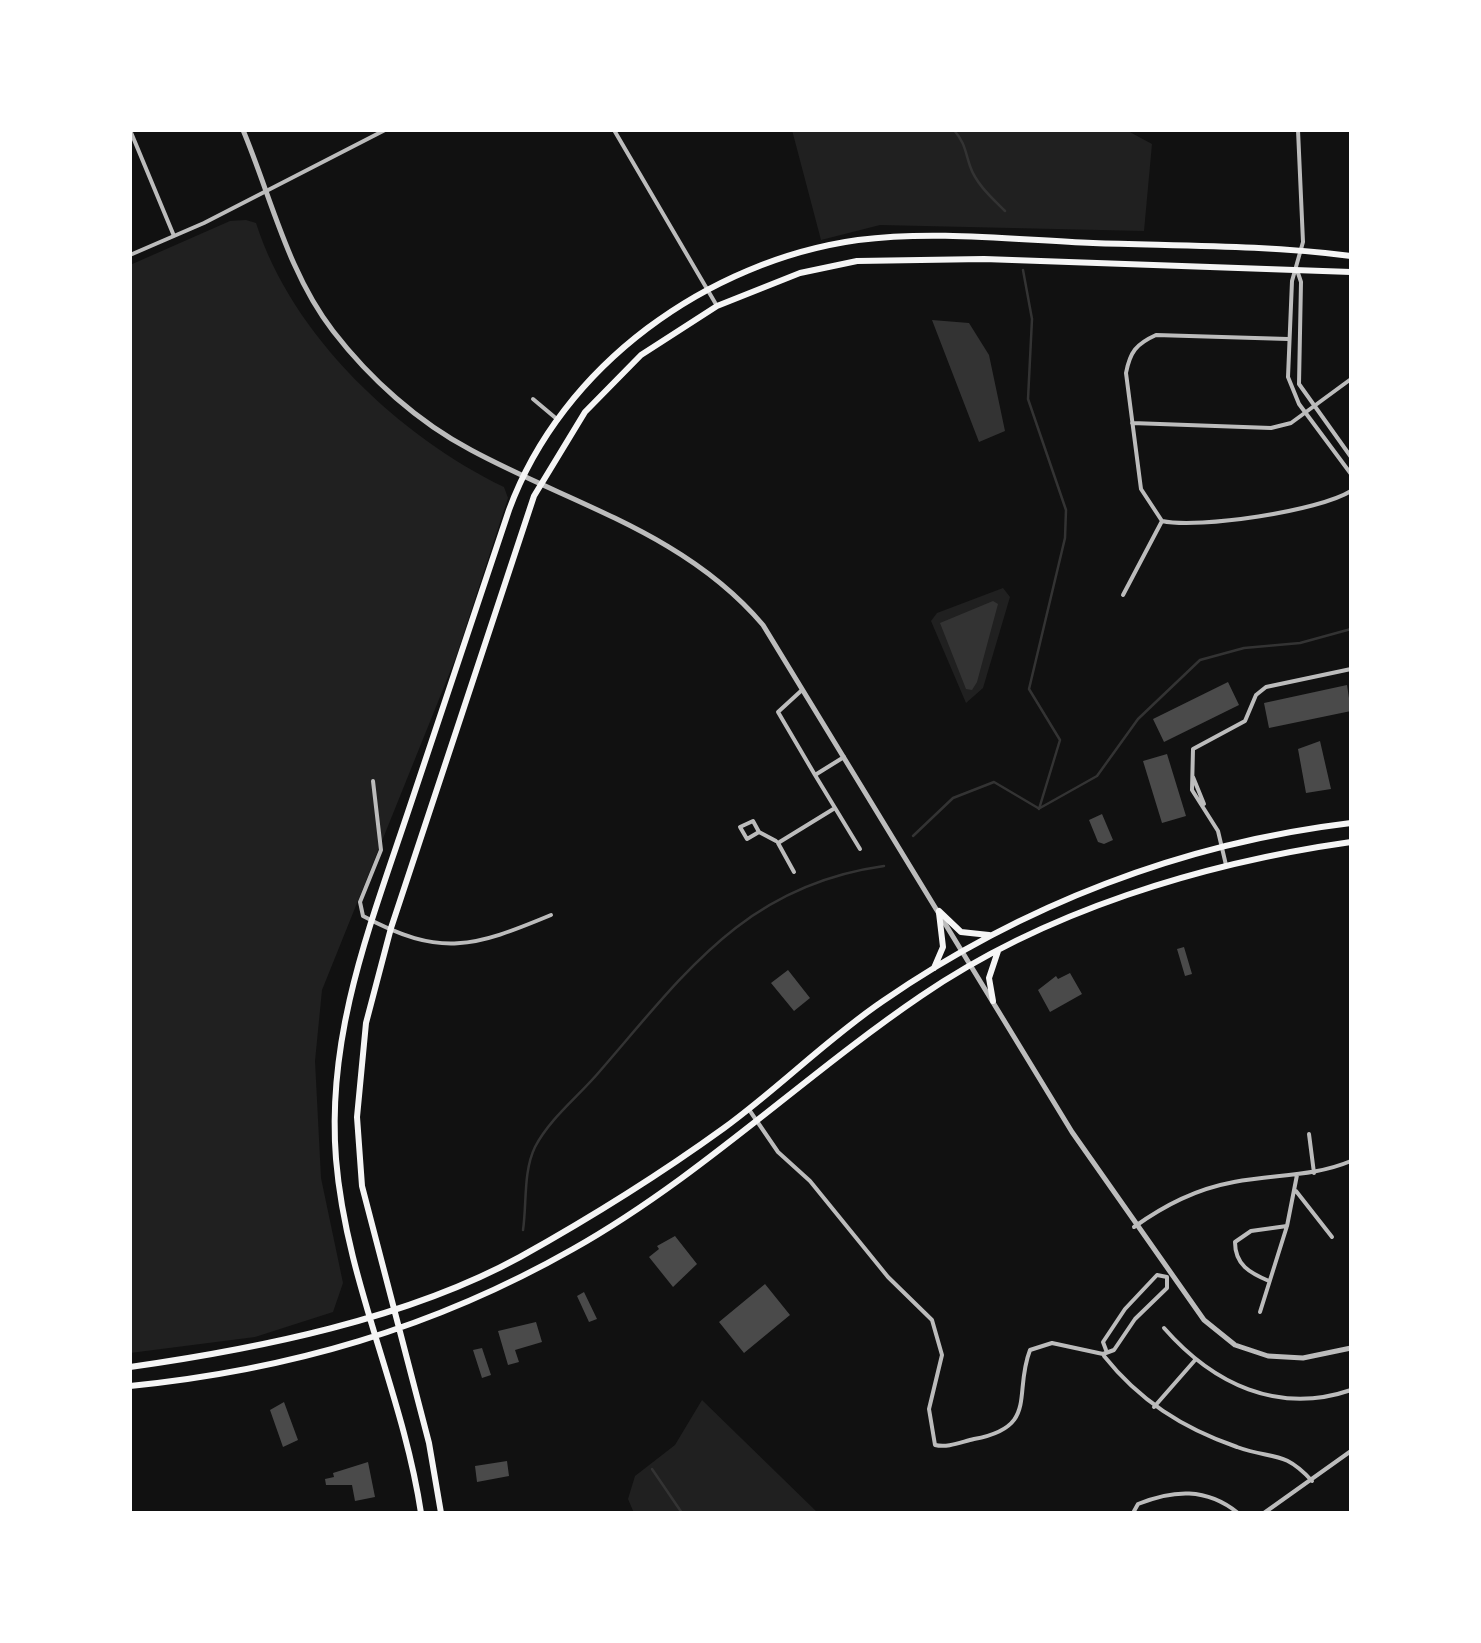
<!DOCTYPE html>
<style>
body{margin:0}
#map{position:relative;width:1481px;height:1643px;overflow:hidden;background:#111;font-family:"Varela Round",sans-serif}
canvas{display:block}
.frame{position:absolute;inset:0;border:132px solid #fff;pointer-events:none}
</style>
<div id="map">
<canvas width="1481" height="1643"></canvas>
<div class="frame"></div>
</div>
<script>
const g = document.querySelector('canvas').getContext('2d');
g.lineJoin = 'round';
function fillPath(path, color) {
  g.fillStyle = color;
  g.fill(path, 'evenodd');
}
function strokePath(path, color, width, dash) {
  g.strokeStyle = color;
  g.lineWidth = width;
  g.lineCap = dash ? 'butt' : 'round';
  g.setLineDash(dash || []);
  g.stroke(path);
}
fillPath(new Path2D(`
 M792,130H1126L1152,144L1144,231L880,225L821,240Z
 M246,220L256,223C292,336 400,437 504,487L508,498L456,657L322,990L315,1061L321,1178L343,1283L333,1312L255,1337L130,1353V265L230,221Z
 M1003,588L1010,597L983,688L966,703L931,621L937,613Z
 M702,1400L818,1513H634L628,1499L635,1476L675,1445Z`), '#202020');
fillPath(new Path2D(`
 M932,320L969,323L989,355L1005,431L979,442Z
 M993,601L998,604L977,682L972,690L966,689L940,623Z`), '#333');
strokePath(new Path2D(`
 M954,130C965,143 965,151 970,166C976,184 992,198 1005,211
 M1023,270L1032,319L1028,399L1066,510L1065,538L1029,689L1060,740L1039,809
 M1040,808L1097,776L1138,719L1200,660L1244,648L1300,643L1351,629
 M913,836L953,798L994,782L1038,808
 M523,1230C527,1203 523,1172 535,1147C550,1118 579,1096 600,1071C685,973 746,885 884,866
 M652,1469L682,1513`), '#333', 2.5);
fillPath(new Path2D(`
 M1228,682L1239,705L1164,742L1153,719Z
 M1347,685L1351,711L1269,728L1264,703Z
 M1320,741L1331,789L1306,793L1298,749Z
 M1167,754L1186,816L1162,823L1143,761Z
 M1102,814L1113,840L1104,844L1098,842L1089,820Z
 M1184,947L1192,974L1185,976L1177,949Z
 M788,970L810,998L794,1011L771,983Z
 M1070,973L1082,994L1050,1012L1038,990L1056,976L1058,979Z
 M675,1236L697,1264L673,1287L649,1257L659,1249L657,1246Z
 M765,1284L790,1315L744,1353L719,1322Z
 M584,1292L597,1319L589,1322L577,1296Z
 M536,1322L542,1342L515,1350L519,1362L508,1365L498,1331Z
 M482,1348L491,1375L482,1378L473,1350Z
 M284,1402L298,1440L283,1447L270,1410Z
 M507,1461L509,1476L477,1482L475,1466Z
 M368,1462L375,1497L355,1501L352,1485H326L325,1479L334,1477L333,1473Z`), '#4a4a4a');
strokePath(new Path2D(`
 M130,130L174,236
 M614,130L717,306
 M1298,130L1303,242L1292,281L1288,377L1299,404L1351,474
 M130,255L204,223L385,130
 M1297,270L1301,282L1299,384L1351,457
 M1288,339L1156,335C1136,344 1130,352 1126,373L1141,489L1162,521C1199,529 1319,511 1351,491
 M533,399L558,420
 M1132,423L1271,428L1291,423L1351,379
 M1123,595L1162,521
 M802,690L778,712L815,775
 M844,757L815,775L860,849
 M1193,777L1204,804
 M373,781L381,850L360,902L363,916C441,958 474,947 551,915
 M759,832L747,839L740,827L753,821L759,832L776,841
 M1226,865L1218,831L1192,790L1193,749L1245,721L1256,695L1266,687L1351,669
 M794,872L778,843L835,808
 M750,1111L778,1152L810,1181L888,1277L932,1320L942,1355L929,1409L935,1445C948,1448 961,1442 974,1439C1039,1427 1013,1394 1030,1350L1052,1343L1103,1354L1114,1350L1135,1319L1167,1288V1277
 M1309,1134L1314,1173
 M1296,1191L1332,1237
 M1134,1227C1165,1205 1196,1189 1234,1182C1274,1174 1313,1177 1351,1161
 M1269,1281C1250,1273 1235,1265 1235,1242L1251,1231L1287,1226
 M1260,1312L1287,1226L1297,1175
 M1164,1328C1213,1384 1278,1415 1351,1390
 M1106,1350L1103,1342L1125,1309L1157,1275L1167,1277
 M1104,1356C1139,1400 1182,1428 1237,1447C1272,1460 1283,1449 1312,1481
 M1154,1407L1196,1359
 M1133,1513L1138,1504C1173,1490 1206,1487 1238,1513
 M1264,1513L1351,1451`), '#bcbcbc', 4);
strokePath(new Path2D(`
 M243,130C271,197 288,273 333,331C370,379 418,422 471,450C573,505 685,533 763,625L1072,1132L1204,1320L1235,1345L1268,1356L1303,1358L1351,1348`), '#bcbcbc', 5);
strokePath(new Path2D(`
 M939,911L961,932L989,935
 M934,968L943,947L939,913
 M993,1001L989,978L998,951
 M130,1367C257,1349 407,1319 520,1257C590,1218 659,1175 724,1128C779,1088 827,1039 883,1001C1022,905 1183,843 1351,823
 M130,1386C289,1370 434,1328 573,1249C699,1178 802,1077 921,996C1045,911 1203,863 1351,842
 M421,1513C403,1393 346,1281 336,1159C326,1034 371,923 410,806C443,707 476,609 509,510C562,365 708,261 858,240C935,230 1016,240 1093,243C1179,246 1265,245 1351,256
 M441,1513L429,1443L362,1186L357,1117L366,1023L391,928L534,496L585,412L641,355L717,306L800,273L857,261L984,259L1351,272`), '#f5f5f5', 6);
</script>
